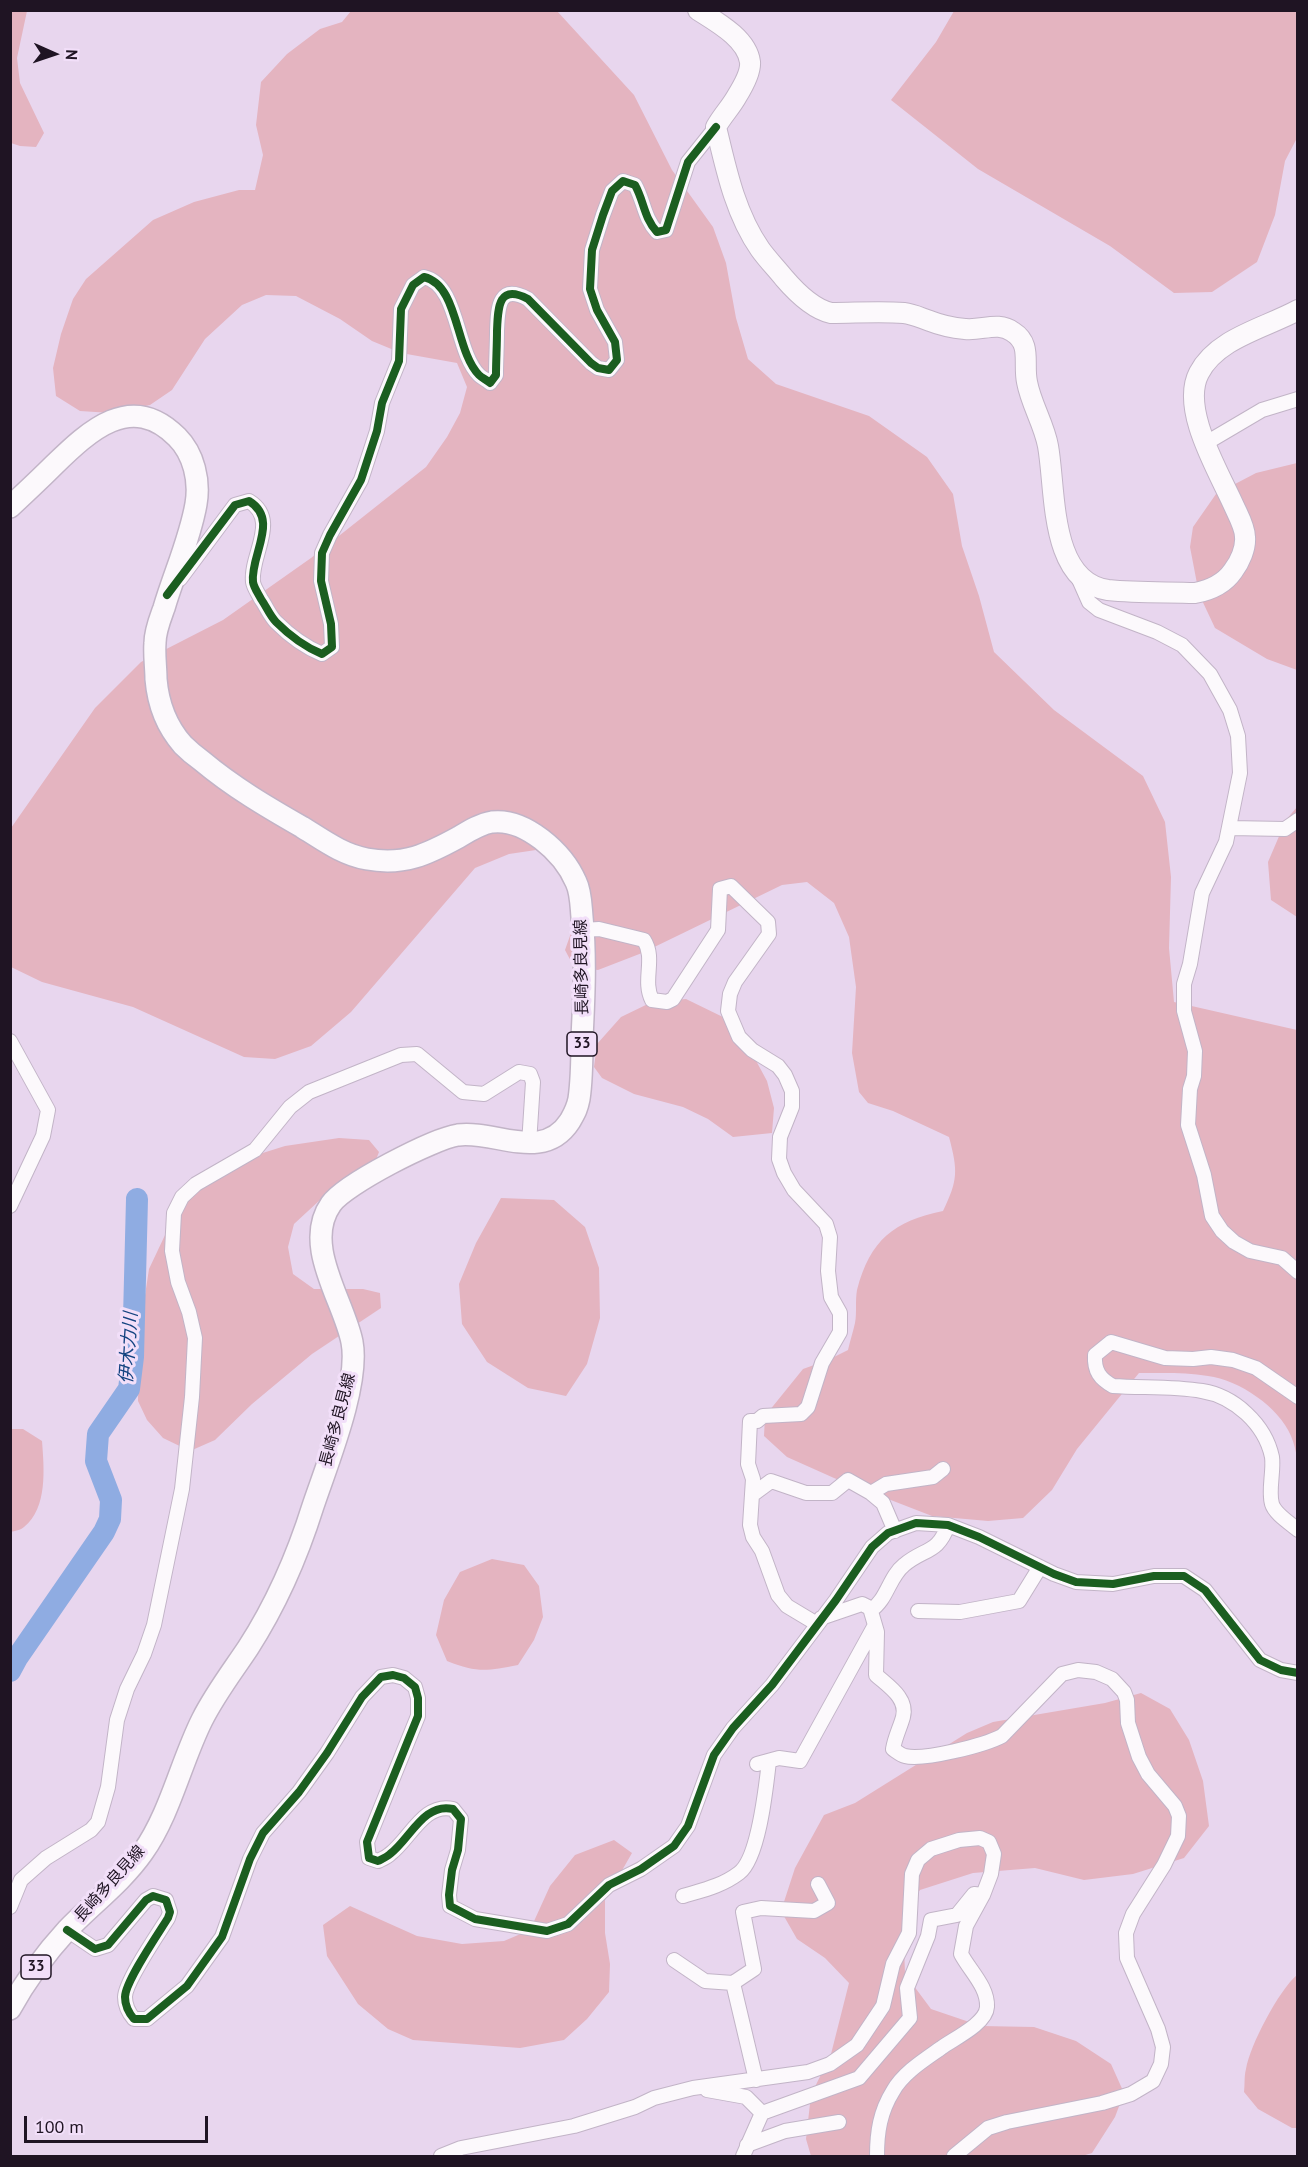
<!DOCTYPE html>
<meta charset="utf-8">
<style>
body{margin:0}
#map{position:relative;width:1308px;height:2167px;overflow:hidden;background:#e8d6ee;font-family:"PT Sans",sans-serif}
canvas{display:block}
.frame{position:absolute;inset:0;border:12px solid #1f1423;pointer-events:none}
.north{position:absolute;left:24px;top:24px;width:60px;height:60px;-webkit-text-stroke:4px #f2dff9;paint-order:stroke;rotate:93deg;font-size:16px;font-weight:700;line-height:24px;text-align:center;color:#1f1423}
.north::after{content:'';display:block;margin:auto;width:21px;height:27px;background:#1f1423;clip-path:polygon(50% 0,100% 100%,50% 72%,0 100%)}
.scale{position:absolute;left:24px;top:2116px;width:184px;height:27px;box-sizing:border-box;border:3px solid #1f1423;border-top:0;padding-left:8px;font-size:18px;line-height:21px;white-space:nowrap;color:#1f1423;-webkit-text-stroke:4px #f2dff9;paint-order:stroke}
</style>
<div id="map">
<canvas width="1308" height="2167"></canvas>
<div class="frame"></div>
<div class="north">N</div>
<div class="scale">100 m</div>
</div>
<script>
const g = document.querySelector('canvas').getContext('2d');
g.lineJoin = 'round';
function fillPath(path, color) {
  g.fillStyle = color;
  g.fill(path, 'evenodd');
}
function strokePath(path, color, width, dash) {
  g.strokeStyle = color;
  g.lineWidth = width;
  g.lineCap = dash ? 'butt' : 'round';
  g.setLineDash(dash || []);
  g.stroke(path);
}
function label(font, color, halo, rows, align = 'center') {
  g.font = font + ' "PT Sans","Noto Sans JP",sans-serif';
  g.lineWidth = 6;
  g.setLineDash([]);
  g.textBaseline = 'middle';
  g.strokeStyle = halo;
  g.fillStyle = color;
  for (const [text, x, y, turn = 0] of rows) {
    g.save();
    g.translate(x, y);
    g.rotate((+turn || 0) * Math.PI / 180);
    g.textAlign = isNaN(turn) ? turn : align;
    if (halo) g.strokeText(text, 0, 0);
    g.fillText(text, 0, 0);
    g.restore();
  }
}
fillPath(new Path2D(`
 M11,10L27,11L17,58L20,83L44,133L36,147L20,146L11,143Z
 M351,11H557L634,95L672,170L713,227L726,263L736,318L748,359L776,384L869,416L927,457L953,494L962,546L979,596L994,652L1054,710L1143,776L1165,822L1171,877L1169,948L1174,1002L1297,1030V1459C1296,1451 1294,1443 1291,1436C1279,1407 1239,1380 1208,1376C1186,1372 1162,1373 1139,1373L1077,1449L1052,1490L1023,1518L988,1521L932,1516L834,1478L787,1457L764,1436L765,1416L803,1369L828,1360L848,1350C850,1341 853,1332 855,1323C857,1312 855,1301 857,1290C870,1240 894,1221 943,1211C958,1180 958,1171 949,1137L893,1111L868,1103L859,1092L852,1053L856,987L849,937L834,903L807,882L782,885L642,953L598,970L574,967L565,950L577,916L559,857L536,850L509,854L475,868L351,1012L311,1046L275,1059L244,1057L133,1007L42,982L11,967V828L95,708L141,662L223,620L311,558L426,467L447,437L460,413L467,387L457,363L401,353L372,341L340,319L296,296L266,295L242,305L205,339L172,390L150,405L111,413L80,411L56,396L53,368L61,334L73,299L86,279L153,220L194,202L239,190H255L263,155L256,125L261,82L287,54L320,29L342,22Z
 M954,11H1297V138L1285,161L1275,215L1257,262L1212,292L1174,293L1110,246L978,169L891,100L936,42Z
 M1297,463V670L1267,659L1215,628L1199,594L1190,547L1193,527L1216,494L1256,473Z
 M1297,807V917L1271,900L1268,862L1286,820Z
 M686,999L727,1019L747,1044L767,1081L774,1108L772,1133L733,1137L708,1119L683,1107L634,1094L602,1078L594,1067L597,1044L621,1017L652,1002Z
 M339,1138L369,1140L379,1152L372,1170L334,1187L294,1224L288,1247L293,1274L314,1289H363L380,1293L381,1308L312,1354L252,1404L215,1440L190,1451L163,1438L147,1420L138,1401L139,1335L149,1269L182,1199L250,1157L285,1146Z
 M501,1198L554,1200L585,1227L599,1268L600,1318L587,1364L566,1396L528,1388L487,1362L462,1324L459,1284L476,1243Z
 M10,1429H23L42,1441C44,1468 48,1508 24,1527C21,1530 14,1531 11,1532Z
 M492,1559L524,1565L539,1586L543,1617L534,1640L518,1665C487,1671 477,1673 447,1661L436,1635L444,1600L460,1572Z
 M1141,1693L1170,1709L1189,1740L1203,1781L1209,1826L1184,1858L1133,1874L1084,1880L1035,1868L973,1873L920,1890L903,1917L905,1974L931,2009L981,2026L1034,2027L1076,2041L1111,2064L1124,2093L1115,2117L1092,2153L1082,2156H811L806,2139L811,2095L831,2054L849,1983L825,1958L797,1939L781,1911L795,1868L824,1815L855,1803L967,1733L993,1722L1105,1703Z
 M614,1840L632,1853L605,1900V1933L610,1964L609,1992L587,2019L564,2040L520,2048L413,2040L388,2029L358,2004L327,1956L323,1925L350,1906L417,1936L462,1944L504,1941L530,1930L550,1886L575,1855Z
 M1297,1975V2128H1292L1258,2109L1244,2092C1245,2084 1244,2076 1246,2069C1250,2045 1279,1990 1297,1975Z`), '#e4b4c0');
strokePath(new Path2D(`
 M10,1671L17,1658L104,1532L110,1519L111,1500L96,1461L98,1434L129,1389L133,1357L137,1199`), '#8face2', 22);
const street = new Path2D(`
 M1206,443L1262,410L1298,399
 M1077,575L1089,602L1099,610L1157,632L1182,645L1210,674L1230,710L1238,736L1240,773L1226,842L1202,893L1190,964L1184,984V1011L1195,1051L1194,1076L1190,1089L1188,1125L1204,1175L1212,1216L1222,1231L1234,1242L1250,1251L1282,1258L1298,1272
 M180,579L235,505L249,501C280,520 250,555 253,582C254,588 258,593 261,599C266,606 270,616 276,622C289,635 305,647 322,654L332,647L331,624L321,581L322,553L330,535L361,480L377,431L382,403L399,361L401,309L413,285L424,277C459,285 455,351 479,375C482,378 487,380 490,383L496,375C496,360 497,346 497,331C498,308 498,283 528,299L591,363L598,368L609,370L617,360L615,342L597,310L590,289L592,250L603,215L612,191L623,181L635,185C644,201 644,218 657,232L666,230L688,162L716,127
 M1230,828L1285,829L1298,820
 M583,930L599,929L644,940C656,959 642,980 652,1000L667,1002L673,999L718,930L720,889L731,886L768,922L769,934L735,982L730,994L728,1011L739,1037L752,1050L778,1066L785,1075L792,1091V1107L780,1137L779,1159L784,1173L794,1190L826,1224L830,1237L828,1271L831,1297L840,1313V1332L822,1363L808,1407L801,1414L763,1416L757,1421H750L748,1464L753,1479L750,1525L753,1537L762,1551L778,1595L787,1606L817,1624
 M10,1041L48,1110L43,1136L10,1206
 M1298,1397L1256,1368L1233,1360L1211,1357L1193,1359L1165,1358L1111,1342L1095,1355C1094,1371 1100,1379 1113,1386C1142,1388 1173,1386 1202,1391C1234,1396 1265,1424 1272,1457C1274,1471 1268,1491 1272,1504C1275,1514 1290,1523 1298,1530
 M871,1493L886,1484L933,1477L943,1469
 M752,1495L771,1481L806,1493H832L848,1480L871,1493L883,1503L895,1531
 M871,1610C887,1600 889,1577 904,1565C924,1548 938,1554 948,1525
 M918,1611L960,1612L1019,1601L1040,1567
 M821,1618L862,1604L870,1608L877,1632L876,1675C888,1686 908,1698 903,1717C900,1728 895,1737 893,1749C896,1751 901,1755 905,1756C923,1761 985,1745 1002,1736L1062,1674L1078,1670L1096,1672L1112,1679L1124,1692L1127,1700L1128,1723L1139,1757L1148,1774L1175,1806L1179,1816L1178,1836L1164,1865L1133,1914L1126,1933L1127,1958L1158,2029L1163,2047L1161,2064L1153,2081L1131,2094L1102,2103L1007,2122L988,2128L954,2156
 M757,1764L779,1758L800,1761L875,1625
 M683,1896C703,1890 722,1886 739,1873C759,1858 766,1787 769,1761
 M10,1907L21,1880L46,1858L91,1830L98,1822L108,1787L117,1720L127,1689L144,1654L154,1625L182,1489L192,1397L195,1338L189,1312L178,1282L172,1251L174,1213L182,1197L196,1184L255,1150L290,1107L309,1092L401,1055L417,1054L463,1092L484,1094L519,1072L530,1074L533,1082L529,1144
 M67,1930L95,1949L108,1945L146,1900L153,1896L166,1900L170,1912L168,1918C158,1934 125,1982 125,1997C125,2006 128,2012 134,2019H147L187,1986L222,1937L250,1859L263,1833L299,1792L327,1753L362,1697L381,1677L393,1675L404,1678L415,1687L418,1698V1716L367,1842L369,1858L378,1861C382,1859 387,1857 390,1854C410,1839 424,1802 453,1809L461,1819L458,1850L452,1870L449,1895L450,1906L475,1919L547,1931L568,1924L609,1885L641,1869L674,1846L688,1826L714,1755L733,1728L772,1685L836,1600L872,1547L888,1533L916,1523L948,1525L979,1537L1054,1574L1076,1582L1113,1584L1154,1576H1184L1205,1590L1260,1660L1281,1670L1298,1673
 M674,1960L705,1981L733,1983L754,1969L743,1912L761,1908L814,1911L828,1903L818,1884
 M733,1983L756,2080
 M707,2090L746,2097L762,2113L743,2156
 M762,2113L859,2078L910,2018L907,1988L928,1936L931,1920L957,1915L974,1894L983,1895
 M747,2145L785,2131L839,2122
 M441,2156L461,2148L574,2126L635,2107L654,2098L693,2088L808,2072L830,2064L857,2045L883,2006L893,1964L909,1933L912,1874L918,1860L931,1849L959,1840L980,1838L989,1842L994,1854L991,1874L983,1895L966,1926L961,1954C970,1971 988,1987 987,2007C986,2024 953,2039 941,2048C924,2060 903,2073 893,2091C880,2112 877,2132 877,2156`);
const secondary = new Path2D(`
 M698,10C715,21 747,38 750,62C751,72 742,88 737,96C731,107 722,116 716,127C726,169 735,213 760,249C767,259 776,268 784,278C796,292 813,309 831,313C855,313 880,311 904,313C913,314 921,318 930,321C940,325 954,328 965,329C982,331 998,321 1013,332C1032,344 1023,363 1027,382C1031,404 1044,424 1048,446C1056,490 1049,582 1108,590C1137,593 1166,592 1195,593C1211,590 1224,584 1233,571C1240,562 1246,548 1245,537C1245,527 1238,515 1234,506C1219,472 1180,409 1199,373C1217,338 1265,328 1298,310`);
const primary = new Path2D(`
 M10,507C25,493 40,479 54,465C89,431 131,391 177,437C194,454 200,481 196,504C190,539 174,574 164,608C160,619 155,631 155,643C154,655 156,668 156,679C158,703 167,727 183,745C189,751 195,756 202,761C233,787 267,807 302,827C323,840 343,855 367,859C404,866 428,854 459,837C469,831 480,824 492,822C525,818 563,852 576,882C581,892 581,906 582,917C586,957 584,998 582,1038C582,1058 582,1079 579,1099C577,1109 575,1112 570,1121C543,1163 496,1130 458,1135C433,1139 345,1184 331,1204C302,1245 344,1301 352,1342C360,1384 327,1464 313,1506C297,1557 277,1603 248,1648C232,1672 215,1694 202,1720C181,1762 170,1814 143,1852C122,1882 92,1904 67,1930C45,1954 26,1980 10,2009`);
strokePath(street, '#c2b4c7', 16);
strokePath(secondary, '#c2b4c7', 22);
strokePath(primary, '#c2b4c7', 24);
strokePath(street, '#fcf9fc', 14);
strokePath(secondary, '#fcf9fc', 20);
strokePath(primary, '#fcf9fc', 21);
strokePath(new Path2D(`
 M167,595L235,505L249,501C280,520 250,555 253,582C254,588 258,593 261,599C266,606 270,616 276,622C289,635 305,647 322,654L332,647L331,624L321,581L322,553L330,535L361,480L377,431L382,403L399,361L401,309L413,285L424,277C459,285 455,351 479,375C482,378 487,380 490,383L496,375C496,360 497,346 497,331C498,308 498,283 528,299L591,363L598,368L609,370L617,360L615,342L597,310L590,289L592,250L603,215L612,191L623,181L635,185C644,201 644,218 657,232L666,230L688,162L716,127
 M67,1930L95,1949L108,1945L146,1900L153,1896L166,1900L170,1912L168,1918C158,1934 125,1982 125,1997C125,2006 128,2012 134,2019H147L187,1986L222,1937L250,1859L263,1833L299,1792L327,1753L362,1697L381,1677L393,1675L404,1678L415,1687L418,1698V1716L367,1842L369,1858L378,1861C382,1859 387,1857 390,1854C410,1839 424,1802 453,1809L461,1819L458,1850L452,1870L449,1895L450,1906L475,1919L547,1931L568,1924L609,1885L641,1869L674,1846L688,1826L714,1755L733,1728L772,1685L836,1600L872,1547L888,1533L916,1523L948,1525L979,1537L1054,1574L1076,1582L1113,1584L1154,1576H1184L1205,1590L1260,1660L1281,1670L1298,1673`), '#1b5e20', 8);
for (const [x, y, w] of [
 [582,1044,30],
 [36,1967,30]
]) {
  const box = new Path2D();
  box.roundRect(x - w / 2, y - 12, w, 24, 4.5);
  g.fillStyle = '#f2dff9';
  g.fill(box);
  strokePath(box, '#1f1423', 1.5);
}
label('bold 15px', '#1f1423', null, [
 ["33",582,1044],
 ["33",36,1967]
]);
label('16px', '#1f1423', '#f2dff9', [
 ["長崎多良見線",582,967,-91],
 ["長崎多良見線",338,1420,-75],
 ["長崎多良見線",110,1884,-48]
]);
label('italic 18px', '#144481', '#f2dff9', [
 ["伊木力川",129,1348,-86]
]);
</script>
